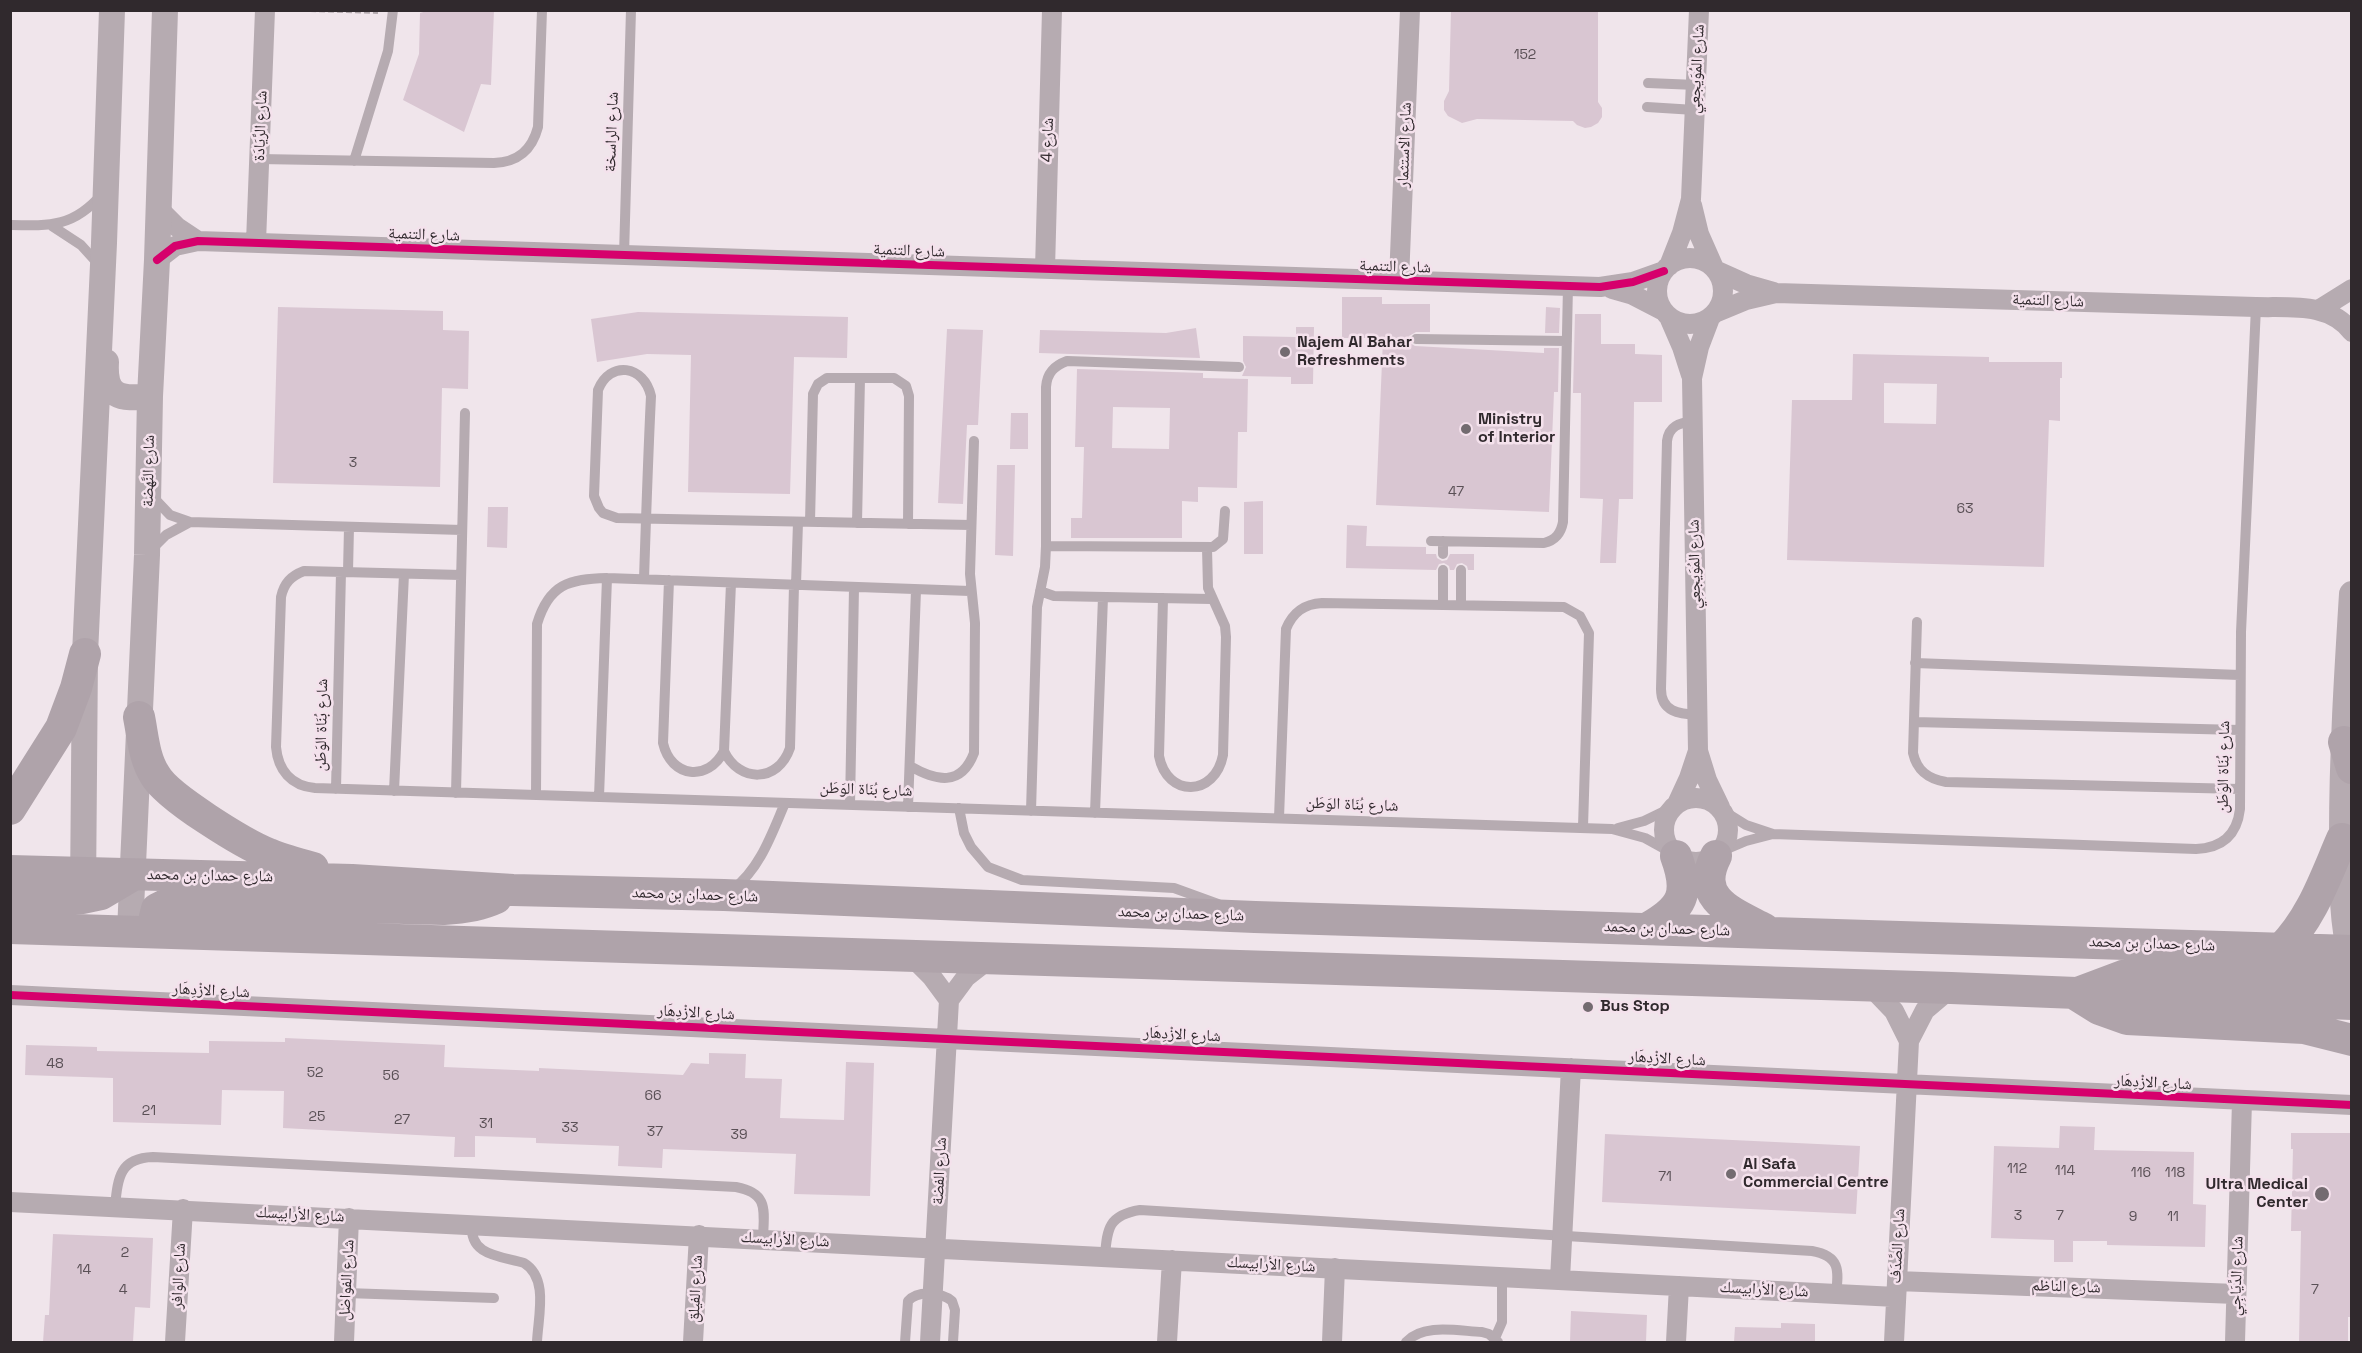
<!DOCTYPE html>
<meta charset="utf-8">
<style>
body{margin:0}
#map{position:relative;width:2362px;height:1353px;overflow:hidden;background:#f0e5eb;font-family:"Space Grotesk",sans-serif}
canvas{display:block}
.frame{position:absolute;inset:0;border:12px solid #30292d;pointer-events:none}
</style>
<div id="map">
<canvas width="2362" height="1353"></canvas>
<div class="frame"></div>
</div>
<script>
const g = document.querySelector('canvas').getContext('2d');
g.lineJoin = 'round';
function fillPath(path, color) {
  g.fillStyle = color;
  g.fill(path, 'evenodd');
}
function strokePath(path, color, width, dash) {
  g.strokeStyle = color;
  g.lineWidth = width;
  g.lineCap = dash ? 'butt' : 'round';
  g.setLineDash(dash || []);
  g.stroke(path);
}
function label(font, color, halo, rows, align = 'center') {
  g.font = font + ' "Space Grotesk","Noto Naskh Arabic",sans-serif';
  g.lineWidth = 5;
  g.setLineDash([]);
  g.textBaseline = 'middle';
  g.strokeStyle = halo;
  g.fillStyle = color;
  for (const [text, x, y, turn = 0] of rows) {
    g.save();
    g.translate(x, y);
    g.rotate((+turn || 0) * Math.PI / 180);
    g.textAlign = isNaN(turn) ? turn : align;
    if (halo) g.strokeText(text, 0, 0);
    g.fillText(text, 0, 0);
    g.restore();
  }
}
fillPath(new Path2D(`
 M430,10H494L491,85L481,84L464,132L403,100L419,54L420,13Z
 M1451,10H1598V102L1602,108V117L1598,123L1591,127L1585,128L1577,125L1573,121L1477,119L1462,123L1448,116L1444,110V101L1449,91Z
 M1342,297H1382V304H1430V332H1416L1409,336L1410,343L1415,346L1544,353V348H1559L1558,392H1554L1549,512L1376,505L1383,338H1342Z
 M278,307L443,311V330L469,331L468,389L442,388L440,487L273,483Z
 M1546,307L1560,308L1559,333H1545Z
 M638,312L848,317L847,358L794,357L790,494L688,492L691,355L647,354L597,362L591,319Z
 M1575,314H1601V344H1635V354L1662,355V402H1634L1633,499H1619L1616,563H1600L1603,499L1580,498L1581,393H1573Z
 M1296,327H1314L1313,384H1291V377L1242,376L1246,367L1243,361V336L1296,337Z
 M1196,328L1200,358L1039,353L1040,330L1166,333Z
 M947,329L983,330L978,425H967L963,504L938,503Z
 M1853,354L1989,357V362H2062V378H2060V421L2049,420L2044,567L1787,560L1792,400H1852ZM1884,383L1937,384L1936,424L1884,423Z
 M1077,369L1203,373V378L1248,379L1247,432H1238L1237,488L1198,487V502L1182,501V538H1071V518H1082L1084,447H1075ZM1113,407L1170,408L1169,449L1112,448Z
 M1011,413H1028V449H1010Z
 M997,465H1015L1013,556L995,555Z
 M1263,501V554H1244V502Z
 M488,507H508L507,548L487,547Z
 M1347,525L1367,526L1366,546L1426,547V554H1436L1437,558L1442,561L1447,560L1450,554H1474V570H1468L1467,566L1462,563L1457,564L1454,570H1450L1449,566L1444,563L1439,564L1436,570L1346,568Z
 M285,1038L445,1045L444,1067L539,1071V1068L683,1075L691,1063L709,1064V1053L746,1054L745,1078L782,1079L780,1118L844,1120L846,1062L874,1063L870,1196L794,1194L796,1154L663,1149L662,1168L618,1166L619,1146L536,1143V1138L475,1136V1157H454L455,1137L283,1128L284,1091L222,1090L221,1125L113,1122V1078L25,1075L26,1045L97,1047V1051L209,1053V1041L285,1042Z
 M2060,1126L2095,1127L2094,1150L2194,1152L2193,1204L2206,1205L2205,1247L2107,1245V1241H2073V1262H2054V1240L1991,1238L1994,1146L2059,1148Z
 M2291,1133H2352V1317H2348V1342H2299L2301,1231H2291L2293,1149H2291Z
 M1605,1134L1860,1146L1856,1214L1602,1202Z
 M53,1234L153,1238L150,1308L135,1307L133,1342H43L45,1315H49Z
 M1571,1311L1647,1315L1646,1342H1570Z
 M1781,1323L1815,1324V1342H1734L1735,1327L1781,1328Z`), '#d9c6d2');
strokePath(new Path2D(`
 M310,10L378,12`), '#b2a8ad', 4, [6, 3]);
strokePath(new Path2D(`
 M1648,83L1696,85
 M1647,107L1695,110
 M259,159L494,163C518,162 532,150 538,127L542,10
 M354,161L388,51L393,10
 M10,225C50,226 74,227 102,194
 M52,226L81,245L100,266
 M624,255L631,10
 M1416,339L1567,341
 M1693,421C1679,423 1669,426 1667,441L1661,689C1661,712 1679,714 1698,715
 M152,496L170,515L190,522L462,530
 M810,522L813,394L818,384L827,378H894L906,386L909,396L908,524
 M857,523L860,378
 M1431,541L1544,543C1556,540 1561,533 1563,522L1568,286
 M1046,546L1213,547L1223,539L1225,511
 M152,549L166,535L190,522
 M1443,554V541
 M348,572L349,527
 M461,575L304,571C291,576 284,583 281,597L276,747C278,770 291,786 315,788L1612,829L1645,838L1674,854
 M644,579C646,518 648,457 651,396C644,365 610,360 598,390L594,496L599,508L603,513L617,518L971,525
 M669,580L663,743C671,778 708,782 724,751L731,583
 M796,585L798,522
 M1040,591L1054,596L1211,599
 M1163,598L1159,756C1167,798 1215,797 1223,755L1226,637L1225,626L1208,588L1207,548
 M1443,605V570
 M1461,605V570
 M1917,622L1913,753C1917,771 1928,779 1946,782L2240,789
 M1915,663L2240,675
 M1914,722L2240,730
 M724,751C739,783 778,783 790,748L794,585
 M910,766C936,781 961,787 974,753L975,623L970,574L974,441
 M336,789L341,572
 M394,791L404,574
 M456,793L465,413
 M536,795L537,624C549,584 569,579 607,578L970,591
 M599,797L607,578
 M850,805L854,588
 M908,807L916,590
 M959,808L964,833L971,847L988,867L1022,880L1174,888L1218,904
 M1722,810L1746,825L1773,834L2196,849C2222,848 2237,835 2240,809L2241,632L2256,307
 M1031,811L1037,607L1045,567L1046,546V387C1047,373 1054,366 1067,361L1239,367
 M1095,813L1103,597
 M1279,818L1286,629C1293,612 1304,604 1322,603L1564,607L1580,616L1589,633L1583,827
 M1618,828L1644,821L1673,807
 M1720,852L1746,841L1773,834
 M733,889C760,869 772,833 785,803
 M115,1206C118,1177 120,1158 153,1157L736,1187C769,1193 764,1211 763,1238
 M472,1224C469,1256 500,1256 524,1263C549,1278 538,1317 537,1342
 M1105,1256C1107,1228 1109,1215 1140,1210L1812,1251C1840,1256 1839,1270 1836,1294
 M346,1293L494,1298
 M1495,1338L1502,1322V1277
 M905,1342L908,1301C918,1290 941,1292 952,1301L955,1310L953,1342
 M1406,1342C1423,1323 1458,1331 1482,1332L1489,1334L1498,1342`), '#b6abb1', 10);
strokePath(new Path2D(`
 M1692,205L1699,234L1714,268
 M159,209L177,227L198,241
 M256,242L265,10
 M1657 291a33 33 0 1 1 66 0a33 33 0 1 1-66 0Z
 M157,260L175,246L198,241L1600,287L1633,282L1664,271
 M1669,266L1682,233L1691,199L1699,10
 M1045,269L1052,10
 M1717,271L1746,284L1774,292
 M1399,280L1410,10
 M1612,289L1633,295L1662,310
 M2320,309L2352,289
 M1717,312L1746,300L1776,293L2256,307C2290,308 2329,302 2352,332
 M1669,317L1682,347L1691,375
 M1710,318L1699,347L1692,378L1698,751L1707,780L1720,807
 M1664 830a32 32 0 1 1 64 0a32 32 0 1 1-64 0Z
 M1677,804L1689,778L1698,751
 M911,956L932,977L949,1000
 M1871,987L1894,1011L1909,1041
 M10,995L2352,1105
 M10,1202L1896,1297
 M1560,1279L1571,1068
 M1897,1281L2236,1294
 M175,1342L183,1209
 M344,1342L349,1218
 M693,1342L699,1235
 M930,1342L949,1000L966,977L989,959
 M1167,1342L1172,1260
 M1332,1342L1335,1268
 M1676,1342L1679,1286
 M1894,1342L1909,1041L1925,1010L1951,988
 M2235,1342L2242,1101`), '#b6abb1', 20);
strokePath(new Path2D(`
 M106,362C104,397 120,400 150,396
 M2352,594C2347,674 2342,755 2342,835C2342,878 2341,921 2352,962
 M83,892L85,654L104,243L112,10
 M130,931L147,555L150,396L157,260L165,10`), '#b6abb1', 26);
strokePath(new Path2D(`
 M139,717C143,737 144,758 155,775C167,797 244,844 269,854C283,860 298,864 313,868
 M2344,742L2352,768
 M10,809L61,728L76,688L85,654
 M1716,856C1694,899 1732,912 1764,929
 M10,871L352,880L513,890L724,895L1255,917L2352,951
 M10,897L82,898L101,894L133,875
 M10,928L1951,988L2352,1004
 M1648,928C1683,908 1690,894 1676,856
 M166,932L155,917L157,909L171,902L444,909C462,908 479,906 496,898
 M2281,949C2312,918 2325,878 2342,839
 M2352,974L2156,972L2123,976L2075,994L2099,1009L2127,1019L2304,1028L2352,1040`), '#afa3aa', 32);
strokePath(new Path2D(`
 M157,260L175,246L198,241L1600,287L1633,282L1664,271
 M10,995L2352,1105`), '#d6006c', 8);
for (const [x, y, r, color] of [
 [1285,352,6,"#736b70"],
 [1466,429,6,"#736b70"],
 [1588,1007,6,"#736b70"],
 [1731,1174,6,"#736b70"],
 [2322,1194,8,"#736b70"]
]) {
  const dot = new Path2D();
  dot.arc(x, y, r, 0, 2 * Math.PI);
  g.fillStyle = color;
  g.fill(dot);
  strokePath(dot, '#f4e1ec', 2);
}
label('14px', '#5a5056', null, [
 ["152",1525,55],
 ["3",353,463],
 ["47",1456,492],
 ["63",1965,509],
 ["48",55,1064],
 ["52",315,1073],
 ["56",391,1076],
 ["66",653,1096],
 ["21",149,1111],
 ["25",317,1117],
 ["27",402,1120],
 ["31",486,1124],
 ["33",570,1128],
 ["37",655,1132],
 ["39",739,1135],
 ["112",2017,1169],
 ["114",2065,1171],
 ["116",2141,1173],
 ["118",2175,1173],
 ["71",1665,1177],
 ["3",2018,1216],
 ["7",2060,1216],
 ["9",2133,1217],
 ["11",2173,1217],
 ["2",125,1253],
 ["14",84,1270],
 ["4",123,1290],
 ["7",2315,1290]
]);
label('16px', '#30292d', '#f4e1ec', [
 ["شارع المُوَيجعِي",1697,69,-87],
 ["شارع الرِّيَادَة",261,126,-88],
 ["شارع الراسخة",612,132,-88],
 ["شارع 4",1048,140,-88],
 ["شارع الاستثمار",1405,145,-88],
 ["شارع التنمية",424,235,2],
 ["شارع التنمية",909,251,2],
 ["شارع التنمية",1395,267,2],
 ["شارع التنمية",2048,301,2],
 ["شارع النَّهضة",149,471,-89],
 ["شارع المُوَيجعِي",1695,564,-91],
 ["شارع بُنَاة الوَطَن",322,725,-89],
 ["شارع بُنَاة الوَطَن",2224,767,-89],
 ["شارع بُنَاة الوَطَن",866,790,2],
 ["شارع بُنَاة الوَطَن",1352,805,2],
 ["شارع حمدان بن محمد",210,876,1],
 ["شارع حمدان بن محمد",695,895,2],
 ["شارع حمدان بن محمد",1181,914,2],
 ["شارع حمدان بن محمد",1667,929,2],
 ["شارع حمدان بن محمد",2152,944,2],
 ["شارع الازْدِهَار",211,991,3],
 ["شارع الازْدِهَار",696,1013,3],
 ["شارع الازْدِهَار",1182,1035,3],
 ["شارع الازْدِهَار",1667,1059,3],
 ["شارع الازْدِهَار",2153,1083,3],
 ["شارع الفضة",940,1171,-87],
 ["شارع الأرابيسك",300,1215,3],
 ["شارع الأرابيسك",785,1240,3],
 ["شارع الصَّدَف",1898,1246,-87],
 ["شارع الأرابيسك",1271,1265,3],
 ["شارع الوافر",179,1276,-87],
 ["شارع الدَّيَاجِي",2237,1276,-88],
 ["شارع الفواضل",347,1280,-87],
 ["شارع الناظم",2066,1287,2],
 ["شارع الفيلق",696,1289,-87],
 ["شارع الأرابيسك",1764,1290,3]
]);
label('bold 16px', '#30292d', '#f4e1ec', [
 ["Najem Al Bahar",1297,343],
 ["Refreshments",1297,361],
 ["Ministry",1478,420],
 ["of Interior",1478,438],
 ["Bus Stop",1600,1007],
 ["Al Safa",1743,1165],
 ["Commercial Centre",1743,1183],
 ["Ultra Medical",2308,1185,"right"],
 ["Center",2308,1203,"right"]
], 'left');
</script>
